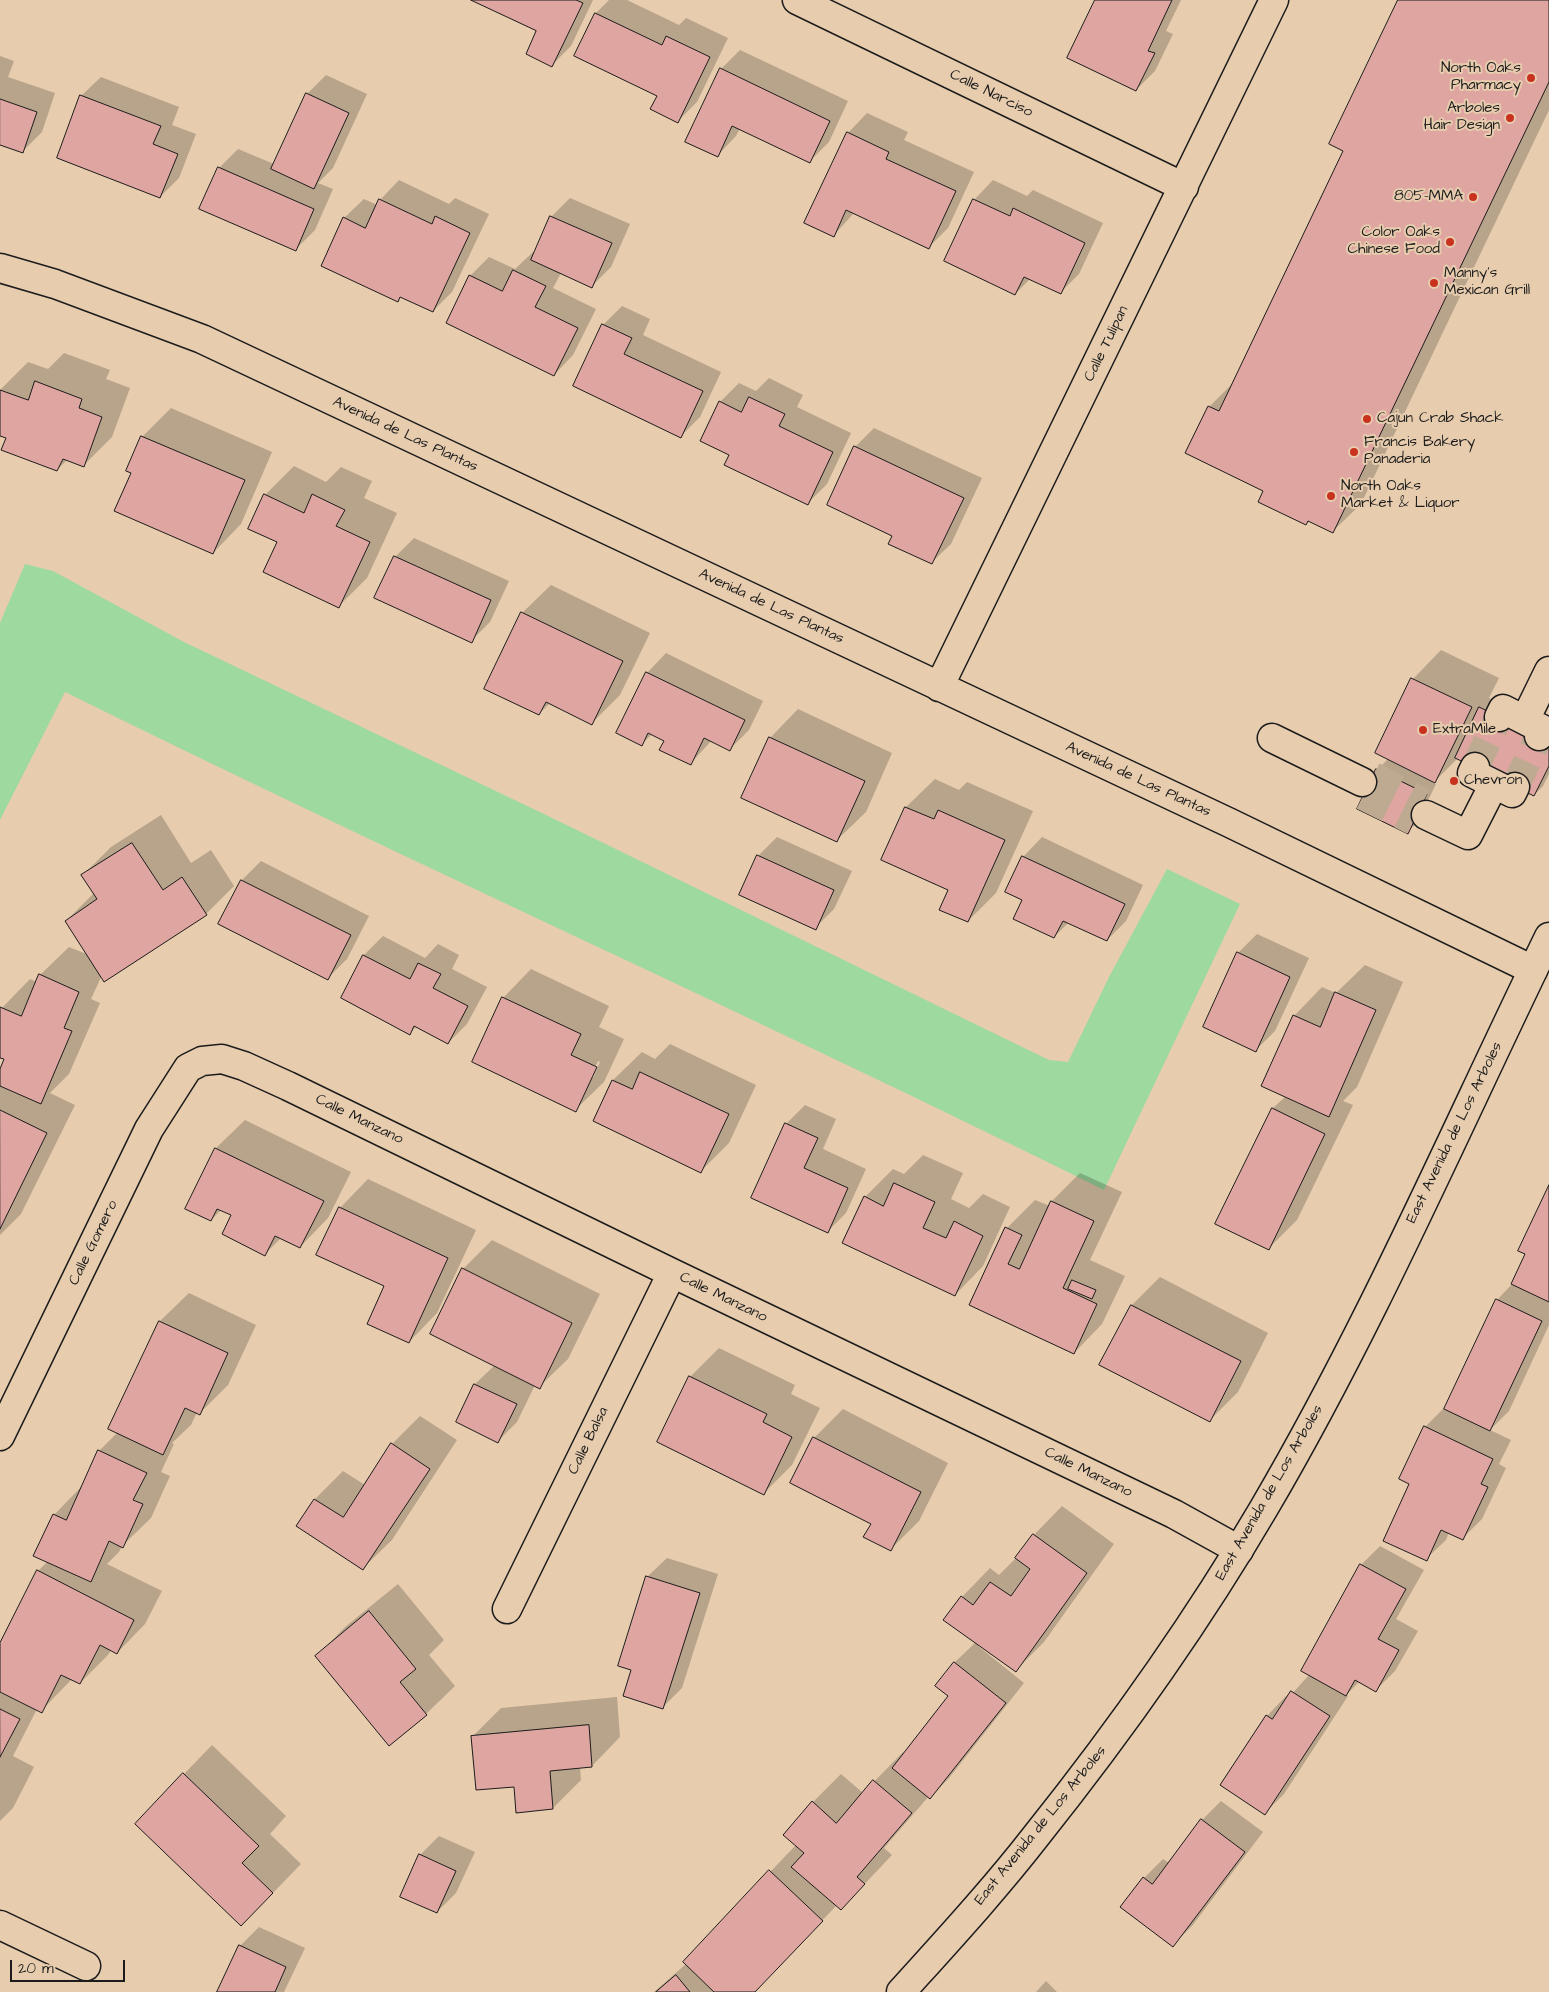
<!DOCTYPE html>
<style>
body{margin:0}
#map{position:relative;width:1549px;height:1992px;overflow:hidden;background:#e7ccae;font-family:"Architects Daughter",sans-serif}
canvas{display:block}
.scale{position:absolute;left:10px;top:1960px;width:115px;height:22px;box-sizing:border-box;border:2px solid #1c1c1c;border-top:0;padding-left:6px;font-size:15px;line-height:18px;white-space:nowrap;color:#1c1c1c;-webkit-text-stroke:4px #e7ccae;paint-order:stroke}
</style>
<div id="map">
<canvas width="1549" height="1992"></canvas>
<div class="scale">20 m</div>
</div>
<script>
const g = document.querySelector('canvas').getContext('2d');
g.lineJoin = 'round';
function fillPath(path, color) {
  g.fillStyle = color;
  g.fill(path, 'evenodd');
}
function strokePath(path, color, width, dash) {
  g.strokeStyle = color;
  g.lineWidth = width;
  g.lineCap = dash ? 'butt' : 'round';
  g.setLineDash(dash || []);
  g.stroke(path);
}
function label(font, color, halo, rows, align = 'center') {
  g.font = font + ' "Architects Daughter",sans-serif';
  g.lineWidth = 4;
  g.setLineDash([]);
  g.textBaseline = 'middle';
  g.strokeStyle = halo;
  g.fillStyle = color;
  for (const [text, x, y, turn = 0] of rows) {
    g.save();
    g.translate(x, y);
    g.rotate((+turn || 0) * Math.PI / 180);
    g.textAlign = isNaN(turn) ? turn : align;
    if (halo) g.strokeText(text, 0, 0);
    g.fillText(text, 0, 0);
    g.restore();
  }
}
fillPath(new Path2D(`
 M25,564L53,571L184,642L546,815L1049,1060L1068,1062L1109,977L1167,869L1240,904L1104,1190C760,1019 409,862 65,692L0,820V623Z`), '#9ed9a0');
fillPath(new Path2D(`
 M474,0H593L571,46L552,65L538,31Z
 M609,0H627L679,25L686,18L728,38L697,102L678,121L659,95L576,55L596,13Z
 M1096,0H1181L1166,31L1173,34L1155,71L1136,90Z
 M1399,0H1549V110L1361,504L1332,532L1309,521L1306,524L1265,490L1209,407L1235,381L1345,151Z
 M740,50L848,101L829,142L810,161L740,128L736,136L717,156L721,69Z
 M0,56L14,61L8,77L55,93L42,132L23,151L0,144Z
 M326,75L367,94L333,168L318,183L333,189L315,230L296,249L219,168L238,149L274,164L307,94Z
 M101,77L179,107L172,125L196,134L179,178L160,197L81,96Z
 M867,113L908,132L904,140L974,172L948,228L929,247L854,213L834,235L848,133Z
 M399,180L449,204L455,198L489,214L452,292L433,311L402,296L397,301L344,218L364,199L377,205L380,200Z
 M993,180L1027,196L1033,190L1103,223L1079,274L1060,293L1030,279L1015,294L945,260L974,200Z
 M570,198L630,224L611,267L592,286L561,273L553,288L596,309L573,355L554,375L470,276L489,257L515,269L533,252L535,253L551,217Z
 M622,306L650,319L643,335L721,372L700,417L681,436L603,325Z
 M64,353L110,370L106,379L130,388L112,437L83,466L67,460L57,470L7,437L0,434V390L28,362L48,369Z
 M769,378L803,395L797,407L851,433L827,484L808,503L720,402L739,383L756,391Z
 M171,408L272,452L241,524L213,553L133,472L128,470L142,437Z
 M874,428L982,478L951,544L931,563L894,535L855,447Z
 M294,466L326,482L341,467L372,481L364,498L397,513L367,578L339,606L279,541L265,495Z
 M414,538L509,581L490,622L471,641L395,557Z
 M551,585L650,633L620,695L592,723L550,703L539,714L522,613Z
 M1441,650L1499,678L1489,698L1549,727V774L1543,786L1534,795L1458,758L1433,783L1436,784L1417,823L1407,832L1358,808L1377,770L1388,759L1376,753L1413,679Z
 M666,653L763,701L749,730L730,749L712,740L691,763L665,740L652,734L642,744L647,673Z
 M798,709L892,753L866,812L837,840L770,738Z
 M935,779L959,790L967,782L1033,811L996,893L968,921L950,890L883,860L906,807Z
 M161,815L191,863L211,850L234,886L206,914L102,975L91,999L100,1003L69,1074L50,1093L75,1105L21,1214L0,1235V1068L2,1069L6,1059L0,1056V1010L30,979L37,982L40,975L69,947L89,955L66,921L94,893L83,875L111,847Z
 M777,837L852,871L834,909L815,928L758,856Z
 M1042,837L1143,885L1126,921L1107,940L1069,922L1054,937L1024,899L1023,857Z
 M261,861L369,916L347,959L328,978L220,923L242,880Z
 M1257,934L1309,958L1275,1031L1256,1050L1238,953Z
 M383,936L425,958L438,944L459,955L452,969L487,987L467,1024L448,1043L417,1026L410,1033L342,998L364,955Z
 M1365,965L1403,982L1357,1087L1343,1101L1353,1105L1297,1220L1269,1248L1273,1108L1286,1096L1294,1016L1322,987L1336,993Z
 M531,969L609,1006L599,1027L624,1039L604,1082L575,1110L503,998ZM598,1061L600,1062L593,1078H590Z
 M670,1044L756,1085L729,1143L700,1172L594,1121L613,1080L642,1052L655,1059Z
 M805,1105L836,1119L823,1149L866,1169L846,1213L827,1232L786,1124Z
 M245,1120L351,1172L328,1218L300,1247L281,1238L265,1254L233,1215L222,1209L211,1220L187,1208L216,1148Z
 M923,1155L963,1173L951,1199L969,1208L983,1194L1010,1207L983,1266L955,1295L865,1197L893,1169L904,1174Z
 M1080,1173L1122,1192L1090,1260L1125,1276L1102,1324L1074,1353L971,1305L1007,1228L1035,1200L1050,1206L1052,1201Z
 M368,1179L476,1230L437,1313L409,1342L385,1285L340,1208Z
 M1549,1188V1325L1509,1411L1490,1430L1511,1440L1499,1464L1506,1468L1482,1519L1463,1538L1449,1532L1446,1540L1426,1559L1411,1483L1425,1427L1444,1408L1446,1409L1497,1300L1513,1283L1526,1253Z
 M492,1240L600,1294L568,1359L539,1387L535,1385L517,1422L498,1441L457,1422L475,1384L495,1365L463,1269Z
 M1160,1277L1268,1333L1238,1392L1210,1420L1132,1305Z
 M189,1293L256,1325L228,1385L199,1414L197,1412L191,1425L172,1443L174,1444L161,1472L170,1476L151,1518L122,1546L119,1552L107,1564L162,1591L145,1624L117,1653L111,1650L108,1655L80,1683L72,1679L41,1711L37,1709L13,1756L34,1767L13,1808L0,1821V1646L38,1571L48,1561L54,1515L82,1486L99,1451L118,1432L110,1429L160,1321Z
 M719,1348L795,1385L791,1394L820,1408L792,1465L764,1493L659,1442L690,1377Z
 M843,1409L948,1463L919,1521L890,1550L872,1524L792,1483L814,1438Z
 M420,1416L457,1440L392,1540L363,1568L298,1525L315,1499L343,1471L365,1485L392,1444Z
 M1062,1506L1114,1544L1044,1642L1016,1670L979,1644L978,1646L1024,1683L949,1778L930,1798L929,1796L884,1848L892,1855L841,1909L837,1905L754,1992H654L686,1964L684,1962L796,1845L813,1802L841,1774L863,1793L903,1752L905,1754L950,1696L937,1686L955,1662L976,1642L962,1597L990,1568L999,1575L1020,1554L1034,1535Z
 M1380,1546L1424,1570L1396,1619L1418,1631L1395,1671L1376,1690L1360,1681L1346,1695L1348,1696L1284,1794L1265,1813L1221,1785L1267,1716L1286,1696L1288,1698L1310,1674L1361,1565Z
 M667,1558L718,1574L682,1688L663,1707L633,1670L647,1577Z
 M398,1584L444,1640L429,1655L455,1686L426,1714L390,1744L317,1656L345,1627Z
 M617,1697L620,1737L592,1766L580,1767L581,1780L553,1808L515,1786L473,1736L501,1708Z
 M212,1745L286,1816L270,1834L301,1864L270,1896L136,1824Z
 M1221,1801L1263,1832L1192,1926L1173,1945L1144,1878L1163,1859L1169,1863L1202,1820Z
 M439,1836L475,1852L456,1893L437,1912L420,1855Z
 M259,1927L305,1948L284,1992H219L240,1946Z
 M1046,1981L1057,1992H1036Z`), '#0003');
const building = new Path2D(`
 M471,0H576L583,3L552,67L526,54L536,31Z
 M1095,0H1172L1148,51L1155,53L1136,91L1067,58Z
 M1398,0H1549V82L1333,533L1308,521L1306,525L1258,502L1263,491L1185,453L1208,406L1219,411L1343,151L1329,144Z
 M595,13L662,45L666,36L710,57L678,123L650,109L657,96L574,56Z
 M720,68L830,121L810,163L732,126L718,157L685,142Z
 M306,93L349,113L314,189L271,169Z
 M80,95L161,126L153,144L178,154L160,198L57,158Z
 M0,99L37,112L23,153L0,145Z
 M847,132L889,152L886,159L956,191L929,249L846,210L834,237L804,223Z
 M218,167L314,209L296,251L199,209Z
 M379,199L432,224L435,216L470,233L433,312L400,297L398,302L321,266L343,217L365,228Z
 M973,199L1010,216L1013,208L1085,243L1061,294L1024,277L1015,295L944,261Z
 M550,216L612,243L592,288L531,260Z
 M513,270L546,286L535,307L578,328L554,376L446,323L469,275L502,291Z
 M602,324L632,338L624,354L703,391L681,438L573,386Z
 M35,381L82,399L79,408L102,417L84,467L63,459L57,471L1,450L6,438L0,436V390L28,400Z
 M749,397L785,414L779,426L833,452L808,505L724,465L729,455L700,441L719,401L741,412Z
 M141,436L245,480L213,554L114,511L131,473L126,471Z
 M854,446L964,498L932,564L888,544L892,536L827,505Z
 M264,494L304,513L312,494L345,510L336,526L370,542L339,608L263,572L277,542L248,529Z
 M394,556L491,600L472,643L374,598Z
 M521,612L623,661L592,725L546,702L539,715L484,689Z
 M646,672L745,720L730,751L704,738L691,765L659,750L664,741L648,733L642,746L616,733Z
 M1411,678L1472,707L1435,783L1375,753Z
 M1479,707L1549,741V766L1534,796L1455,758Z
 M769,737L865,781L837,842L741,798Z
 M1376,769L1427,794L1408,834L1357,809Z
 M905,807L934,819L938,810L1005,840L968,922L939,910L948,890L881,860Z
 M132,843L163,890L182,877L207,915L104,982L65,921L97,899L81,875Z
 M757,855L834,890L816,930L739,895Z
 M1022,856L1125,904L1107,941L1063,921L1054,938L1013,919L1022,900L1005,892Z
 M241,880L351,935L328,980L218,924Z
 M1237,952L1290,977L1256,1052L1203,1027Z
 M363,955L410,979L418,963L441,974L433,988L468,1006L448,1044L414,1026L410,1035L341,998Z
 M39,974L79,992L64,1028L72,1031L41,1104L0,1086V1069L4,1059L0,1058V1007L21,1016Z
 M1335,992L1376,1010L1329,1117L1261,1086L1293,1015L1320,1027Z
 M502,997L581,1034L571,1055L597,1067L576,1112L472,1062Z
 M640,1072L729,1114L701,1173L593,1121L612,1080L632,1089Z
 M1272,1108L1325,1134L1269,1250L1215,1224Z
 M0,1110L47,1133L0,1229Z
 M785,1123L818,1138L804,1168L848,1188L828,1233L751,1198Z
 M215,1148L324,1201L300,1248L275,1236L265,1256L222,1234L231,1215L217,1209L211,1221L185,1209Z
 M894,1183L935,1202L923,1228L946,1238L954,1221L983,1236L955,1296L842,1243L864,1196L883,1206Z
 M1549,1185V1302L1511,1284L1525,1254L1518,1251Z
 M1051,1201L1094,1221L1063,1288L1097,1304L1074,1354L969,1305L1005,1227L1022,1235L1008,1264L1019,1269Z
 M339,1207L448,1258L409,1343L367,1324L384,1286L316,1255Z
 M462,1268L572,1323L540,1389L430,1334Z
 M1072,1280L1096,1290L1092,1299L1068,1289Z
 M1496,1299L1542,1321L1490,1431L1444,1409Z
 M1131,1305L1241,1361L1210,1422L1099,1365Z
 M159,1321L228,1353L200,1415L185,1408L163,1455L108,1429Z
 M689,1376L767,1414L763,1422L792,1437L764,1495L657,1442Z
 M474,1384L517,1404L498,1443L456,1422Z
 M1424,1426L1493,1459L1481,1484L1488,1487L1463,1540L1441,1530L1427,1561L1383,1541L1409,1484L1399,1479Z
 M813,1437L921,1492L891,1551L863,1537L871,1524L790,1483Z
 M391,1443L430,1469L363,1570L296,1526L314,1499L343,1517Z
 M98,1450L147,1473L133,1500L143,1504L123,1548L109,1541L91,1582L33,1556L53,1514L66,1520Z
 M1033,1534L1087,1573L1016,1672L943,1620L961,1596L973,1605L990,1582L1011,1596L1030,1569L1015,1558Z
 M1360,1564L1406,1589L1378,1639L1399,1650L1376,1692L1355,1680L1346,1696L1301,1671Z
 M37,1570L134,1620L117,1654L100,1645L80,1684L61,1675L42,1713L0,1692V1643Z
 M646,1576L700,1593L663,1709L623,1696L631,1670L618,1666Z
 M369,1611L416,1669L400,1682L427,1715L389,1746L315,1656Z
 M954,1662L1006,1703L930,1799L892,1768L948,1696L935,1686Z
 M1291,1691L1330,1716L1265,1815L1220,1785L1266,1715L1272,1719Z
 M0,1709L20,1719L0,1757Z
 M589,1725L592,1767L550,1771L553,1809L516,1813L514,1787L476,1790L471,1736Z
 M183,1773L259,1846L242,1863L273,1893L241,1926L135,1824Z
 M873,1780L912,1813L857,1877L865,1884L841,1910L791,1867L804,1853L783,1835L812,1801L836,1823Z
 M1201,1819L1245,1852L1173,1947L1120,1907L1143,1877L1152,1884Z
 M419,1854L456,1871L437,1913L400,1897Z
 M769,1870L823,1921L755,1992H714L683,1962Z
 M239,1945L286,1967L275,1992H217Z
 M676,1975L690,1992H656Z`);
fillPath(building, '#dfa5a1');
strokePath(building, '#1c1c1c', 1);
strokePath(new Path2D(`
 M1475,767L1499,717
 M1373,776L1423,802
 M1515,787L1539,736
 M1363,796L1413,821`), '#bea991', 28, [28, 14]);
const minor = new Path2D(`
 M797,0L1184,187
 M0,268L55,284L202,339L1230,823L1533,970
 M939,687L1274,0
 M1499,717L1503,709L1542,729L1539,736
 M1525,720L1549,671
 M1272,738L1362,782
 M1475,767L1472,773L1512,793L1515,787
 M1426,815L1468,835L1494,784
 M0,1436L149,1129L188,1068L202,1061L222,1059L244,1066L288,1086L672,1273L1174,1514L1239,1550
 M507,1609L672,1273
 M0,1925L86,1966`);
const major = new Path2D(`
 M901,1992C947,1941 994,1890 1036,1836C1119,1732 1197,1622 1264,1508C1372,1324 1456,1128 1549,937`);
strokePath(minor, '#1c1c1c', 31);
strokePath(major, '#1c1c1c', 31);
strokePath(minor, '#e7ccae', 28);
strokePath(major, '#e7ccae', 28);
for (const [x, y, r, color] of [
 [1531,78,5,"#c8321e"],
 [1510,118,5,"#c8321e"],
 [1473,197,5,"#c8321e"],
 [1450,242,5,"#c8321e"],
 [1434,283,5,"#c8321e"],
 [1367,419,5,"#c8321e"],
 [1354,452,5,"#c8321e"],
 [1331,496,5,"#c8321e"],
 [1423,730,5,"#c8321e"],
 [1454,781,5,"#c8321e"]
]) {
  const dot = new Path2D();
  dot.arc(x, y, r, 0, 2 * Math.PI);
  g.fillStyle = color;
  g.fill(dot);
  strokePath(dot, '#e7ccae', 2);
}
label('15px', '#1c1c1c', '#e7ccae', [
 ["North Oaks",1521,69,"right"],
 ["Pharmacy",1521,86,"right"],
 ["Arboles",1500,109,"right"],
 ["Hair Design",1500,126,"right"],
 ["805-MMA",1463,197,"right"],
 ["Color Oaks",1440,233,"right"],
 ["Chinese Food",1440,250,"right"],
 ["Manny's",1444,274],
 ["Mexican Grill",1444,291],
 ["Cajun Crab Shack",1377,419],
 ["Francis Bakery",1364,443],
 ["Panaderia",1364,460],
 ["North Oaks",1341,487],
 ["Market & Liquor",1341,504],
 ["ExtraMile",1433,730],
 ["Chevron",1464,781]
], 'left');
label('15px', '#1c1c1c', '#e7ccae', [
 ["Calle Narciso",991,94,26],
 ["Calle Tulipan",1107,344,-64],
 ["Avenida de Las Plantas",405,435,25],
 ["Avenida de Las Plantas",771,607,25],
 ["Avenida de Las Plantas",1138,780,25],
 ["Calle Manzano",359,1120,26],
 ["East Avenida de Los Arboles",1455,1133,-64],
 ["Calle Gomero",94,1243,-64],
 ["Calle Manzano",723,1298,26],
 ["Calle Balsa",589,1441,-64],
 ["Calle Manzano",1088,1473,26],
 ["East Avenida de Los Arboles",1270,1493,-60],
 ["East Avenida de Los Arboles",1041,1826,-51]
]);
</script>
